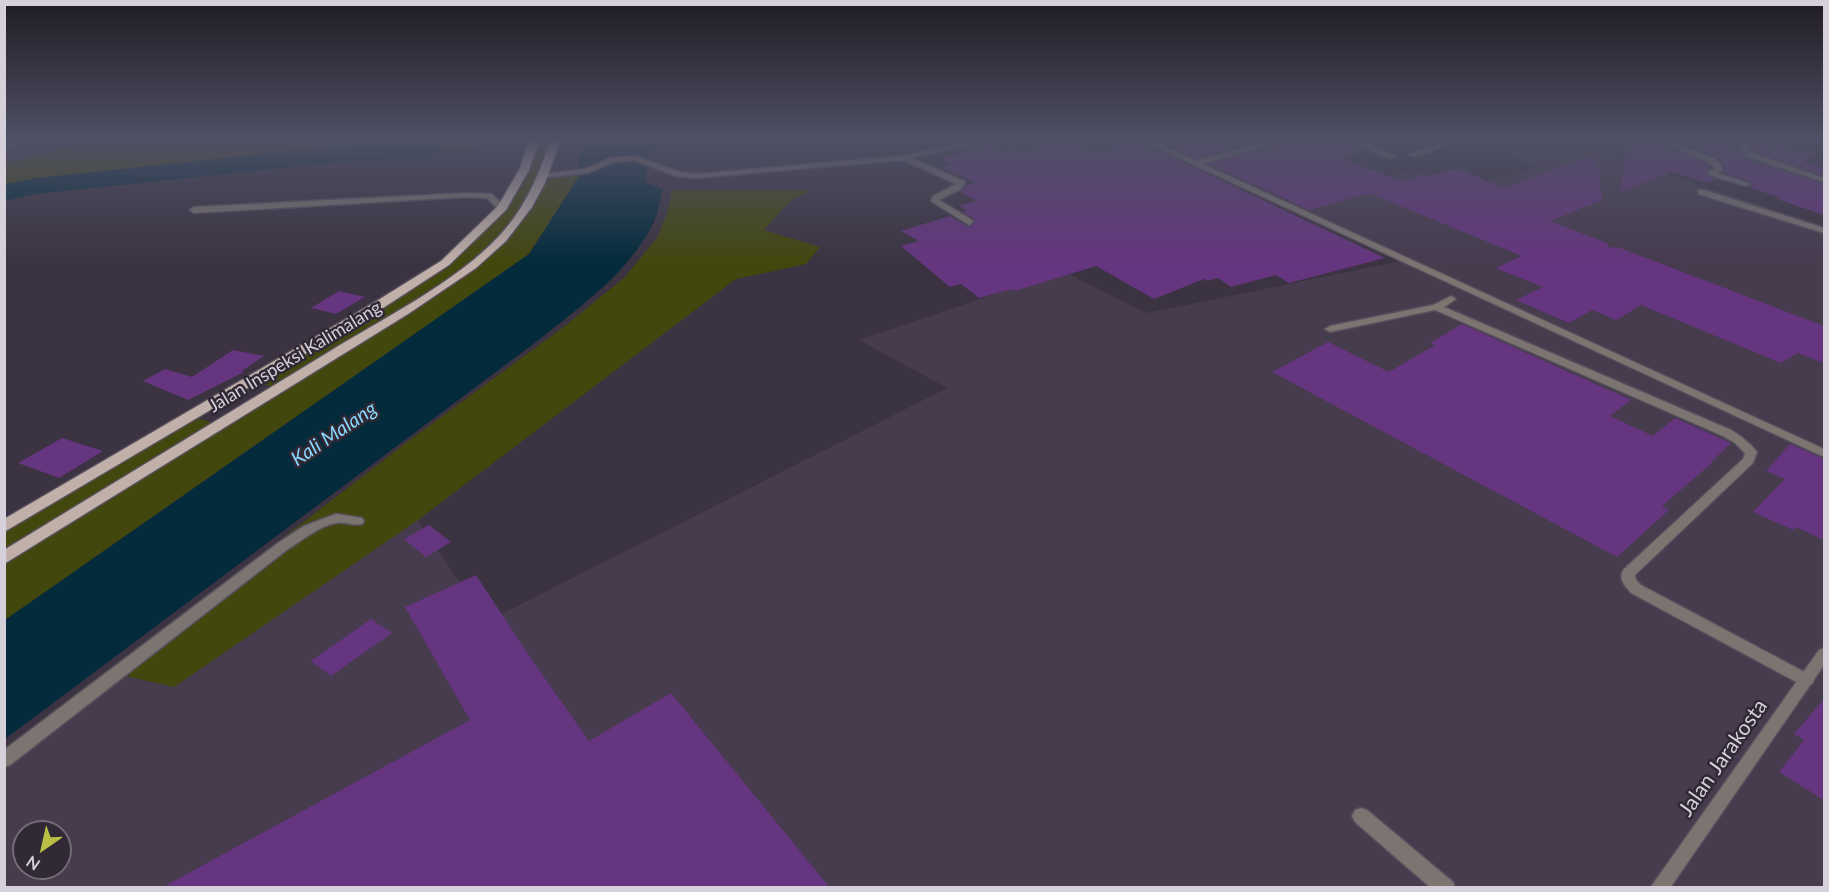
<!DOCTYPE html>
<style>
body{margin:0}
#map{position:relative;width:1829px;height:892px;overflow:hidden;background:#3b3341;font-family:Lato,sans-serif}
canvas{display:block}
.frame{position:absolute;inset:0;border:6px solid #d5d0d9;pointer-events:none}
.north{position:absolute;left:12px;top:820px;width:60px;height:60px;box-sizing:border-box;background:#312936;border:2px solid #736c77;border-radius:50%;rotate:214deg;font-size:16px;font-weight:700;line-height:24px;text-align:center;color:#d5d0d9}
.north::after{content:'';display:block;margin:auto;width:21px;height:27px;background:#bac045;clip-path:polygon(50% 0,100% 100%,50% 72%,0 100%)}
</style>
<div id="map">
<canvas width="1829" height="892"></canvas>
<div class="frame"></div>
<div class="north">N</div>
</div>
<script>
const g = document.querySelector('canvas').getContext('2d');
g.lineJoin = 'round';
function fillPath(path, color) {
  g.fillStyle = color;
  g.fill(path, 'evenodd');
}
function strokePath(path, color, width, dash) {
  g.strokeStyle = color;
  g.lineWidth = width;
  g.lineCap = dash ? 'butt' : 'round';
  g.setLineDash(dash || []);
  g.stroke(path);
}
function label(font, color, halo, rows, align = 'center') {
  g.font = font + ' Lato,sans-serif';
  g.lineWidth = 5;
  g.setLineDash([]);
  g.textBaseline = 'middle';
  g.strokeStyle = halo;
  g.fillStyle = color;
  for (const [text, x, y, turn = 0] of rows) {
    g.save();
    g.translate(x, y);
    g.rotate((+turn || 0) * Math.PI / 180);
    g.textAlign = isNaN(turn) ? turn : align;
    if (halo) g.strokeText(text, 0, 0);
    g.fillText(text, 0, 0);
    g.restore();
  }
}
fillPath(new Path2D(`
 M5,139H92L5,164Z
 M1551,139H1559L1824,226V887L5,888V750L109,672L174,687L418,520L486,622L947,388L859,340L1063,271L1147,313L1401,261L1281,204L1414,170L1456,190L1538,167L1507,153ZM24,832H60V868H24Z`), '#473b4e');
fillPath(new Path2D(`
 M92,139H483L478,147L329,155L36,186L5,193V164Z
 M534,139H556L543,176L583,171L529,254L5,620L4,528L191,416L219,425L276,388L250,380L445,263L502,208Z
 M672,190H812L791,200L764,230L820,247L806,264L736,279L418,520L174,687L109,672L406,443L565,326L625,277L657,238L667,213Z`), '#42470d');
fillPath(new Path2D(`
 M583,139H735L741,149L651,150L645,182L663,189C660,200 658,214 653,224C628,273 582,305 540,339L5,739V620L529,254L579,176V141Z`), '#032b3b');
fillPath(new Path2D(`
 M429,142L438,144L442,150L438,156L329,163L36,194L4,201V184L36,178L329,147Z`), '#032b3b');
fillPath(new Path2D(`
 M1068,139L1097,150L1122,144L1126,146L1140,142L1385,258L1289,283L1276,275L1231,287L1218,278L1207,281L1204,279L1154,299L1096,266L1015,291L1012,289L979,298L961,284L950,287L901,246L919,241L901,231L950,216L968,227L975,223L973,218L963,212L967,210L959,206L977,201L960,192L966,186L976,183L940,167L952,163L942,159L990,143L1001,149L1015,146L1023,150Z
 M1154,139H1268L1196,159Z
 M1292,139H1342L1365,151L1341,158L1404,182L1426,174L1431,176L1457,168L1503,188L1597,153L1602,200L1550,221L1607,243L1608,247L1620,248L1824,326V363L1798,353L1781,363L1641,305L1616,320L1592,310L1569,323L1516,300L1543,287L1496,268L1522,256L1369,193L1309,210L1209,164Z
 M1635,139H1652L1709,165L1711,167L1707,171V176L1716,179L1707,183L1671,172L1620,192L1627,142Z
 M1672,139H1715L1740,150L1741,156L1749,160L1824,184V215L1777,199L1781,198L1749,187L1752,185L1751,182L1723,172L1725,168L1717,157Z
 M1737,139H1746L1774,147L1782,144L1816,153L1802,161L1824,168V176L1757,152L1751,150L1750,143Z
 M339,291L365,297L336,314L311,308Z
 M1462,324L1631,400L1610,416L1653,436L1675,418L1731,443L1710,463H1712L1662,506L1669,510L1617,557L1272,372L1328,342L1389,372L1435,345L1430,343Z
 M233,350L264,356L242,371L244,372L188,400L143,381L165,369L192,377Z
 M62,438L103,451L59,478L18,463Z
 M1790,444L1824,459V540L1796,527L1793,530L1753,512L1785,479L1766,471Z
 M429,525L451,542L426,557L404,539Z
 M476,575L532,660L589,741L671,693L830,888H161L470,720L405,607Z
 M371,619L392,633L331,676L311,661Z
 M1824,699V800L1779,772L1804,740L1794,734Z`), '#65357f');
const service = new Path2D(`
 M20,139H32L4,148V144Z
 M1698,190H1704L1824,228V233L1698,194Z
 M1451,296L1456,299L1444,307L1731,430C1741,436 1750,443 1757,452L1753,463L1635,575L1636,580L1641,585L1812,676L1814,680L1812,684L1806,686L1800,684L1631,593C1625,586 1618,579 1623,570L1743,459L1745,453L1735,443L1723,436L1435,310L1330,332L1325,329L1330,326L1433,305Z
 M1361,808L1367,810L1453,882L1455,888H1431L1355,822L1352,816L1355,810Z`);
const minor = new Path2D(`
 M981,139H996L911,158L964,181L965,183L961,189L939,200L972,220L973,222L969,225L931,201L933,196L956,184L903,160L696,178L676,176L634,160L614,162L587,173L543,178L539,176L543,174L585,169L610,158L635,156L680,172L696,174L903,156Z
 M1138,139H1148L1196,161L1277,139H1290L1203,164L1824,449V457Z
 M1344,139H1355L1395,156L1388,158Z
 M1443,139H1456C1446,145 1419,160 1408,155L1439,143Z
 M1654,139H1665L1716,159L1723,169L1718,173L1750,184L1746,186L1709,175V171L1715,168L1710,163Z
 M1717,139H1729L1749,145V151L1756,154L1824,178V182L1750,158L1742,154V148Z
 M466,193L492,194L506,208L499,210L487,198L466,197L194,213L190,210L194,207Z
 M336,514L362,518L364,521L362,524C353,526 346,522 338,523C322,524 301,541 288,549L10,765L4,767V750L278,543L304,526Z`);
const tertiary = new Path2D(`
 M1824,648V665L1670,888H1650L1819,650Z`);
const primary = new Path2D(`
 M530,139H540L529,170L506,210L449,265L383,308L4,532V519L375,302L441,261L498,206L519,170Z
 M551,139H561L545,183L532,207L506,241L476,268L408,314L4,564V550C112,484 220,418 327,353C382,319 457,282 500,235C526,207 539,174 551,139Z`);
strokePath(service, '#574f5c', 3);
strokePath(minor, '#574f5c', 3);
strokePath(tertiary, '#574f5c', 3);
strokePath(primary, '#574f5c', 3);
fillPath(service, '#7c7471');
fillPath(minor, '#7c7471');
fillPath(tertiary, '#7c7471');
fillPath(primary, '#c0b0a9');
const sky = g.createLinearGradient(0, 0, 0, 264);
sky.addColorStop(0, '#201c24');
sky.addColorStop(0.53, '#4f5065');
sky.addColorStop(1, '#4f506500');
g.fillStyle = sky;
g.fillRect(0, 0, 1829, 264);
label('18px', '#d5d0d9', '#312936', [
 ["Jalan Inspeksi Kalimalang",295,357,-31]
]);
label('italic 20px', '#87d7fc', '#312936', [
 ["Kali Malang",334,434,-34]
]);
label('21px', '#d5d0d9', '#312936', [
 ["Jalan Jarakosta",1723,758,-55]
]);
</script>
